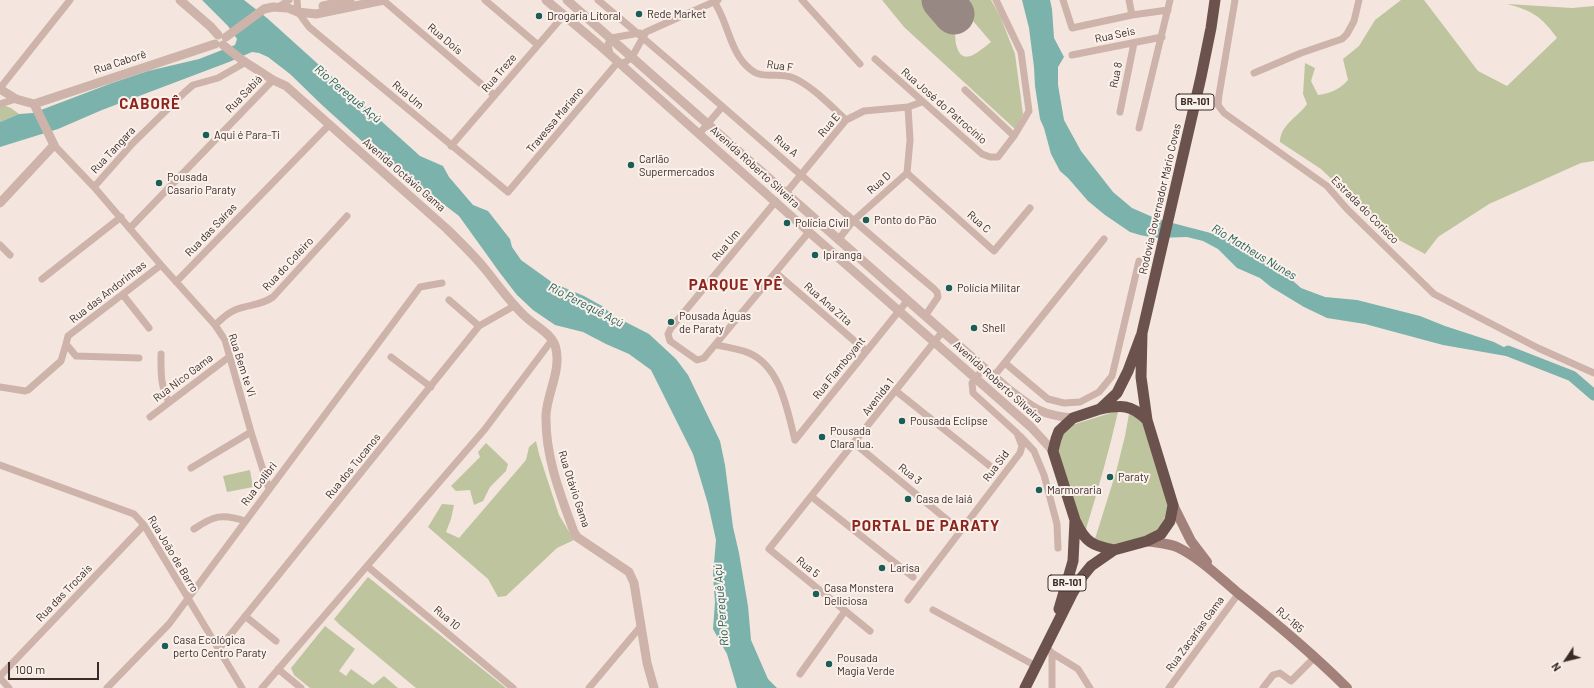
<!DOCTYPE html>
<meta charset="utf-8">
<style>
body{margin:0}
#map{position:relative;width:1594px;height:688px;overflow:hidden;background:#f4e6de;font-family:Barlow,sans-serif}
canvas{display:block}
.north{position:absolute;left:1546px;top:640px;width:40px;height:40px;-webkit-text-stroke:3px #fbf1eb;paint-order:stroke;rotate:235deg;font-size:11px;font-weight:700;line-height:16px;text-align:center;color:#3a2b29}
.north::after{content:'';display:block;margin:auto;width:14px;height:18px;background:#3a2b29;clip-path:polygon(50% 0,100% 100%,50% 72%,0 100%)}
.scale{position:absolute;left:8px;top:662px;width:91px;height:18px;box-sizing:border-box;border:2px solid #3a2b29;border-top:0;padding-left:5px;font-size:12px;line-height:14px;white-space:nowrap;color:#3a2b29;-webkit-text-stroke:3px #fbf1eb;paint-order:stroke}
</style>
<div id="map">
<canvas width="1594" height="688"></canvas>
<div class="north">N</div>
<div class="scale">100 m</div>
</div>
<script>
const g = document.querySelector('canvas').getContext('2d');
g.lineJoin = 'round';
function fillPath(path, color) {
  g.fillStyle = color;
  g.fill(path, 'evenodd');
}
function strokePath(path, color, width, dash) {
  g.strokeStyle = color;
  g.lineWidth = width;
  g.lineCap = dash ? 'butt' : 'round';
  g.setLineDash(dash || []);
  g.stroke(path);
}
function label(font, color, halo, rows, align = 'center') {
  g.font = font + ' Barlow,sans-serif';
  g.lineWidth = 4;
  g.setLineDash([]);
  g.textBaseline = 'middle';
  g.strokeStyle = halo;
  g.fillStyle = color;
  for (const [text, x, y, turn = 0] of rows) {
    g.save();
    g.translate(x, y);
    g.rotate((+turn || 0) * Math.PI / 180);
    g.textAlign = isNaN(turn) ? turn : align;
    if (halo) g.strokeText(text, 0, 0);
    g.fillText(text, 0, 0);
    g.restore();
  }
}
fillPath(new Path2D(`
 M882,0H928C933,6 952,26 954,32C956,35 955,40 956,44C962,69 979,51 991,42L955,0H991L1000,16L1015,54L1023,114L1015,129L904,27Z
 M1401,0H1424L1478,71L1507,86L1557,38C1541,16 1533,11 1507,4L1572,8L1594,6V161L1581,163L1489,204L1438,237L1425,254L1384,232L1368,214L1321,169L1280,142C1280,125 1298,117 1307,104L1303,94L1305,63L1315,68L1311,81L1318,95C1331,93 1339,90 1348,80L1343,59L1359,46L1375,20Z
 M0,104L11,108L19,114L0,122Z
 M1117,411L1118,412C1109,451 1098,490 1086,529L1084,532L1058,448L1064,431L1072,425Z
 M1129,414L1141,419L1169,508L1163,527L1150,535L1117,545L1094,542L1116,472L1125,436Z
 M536,441L539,454L559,515L574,540L557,548L506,596L498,597L488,579L428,527L442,504L454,505L451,519L446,532L459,538L526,460L529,447Z
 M486,443L508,464L506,471L490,487L483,501L474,505L470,490L456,491L451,486L480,457L478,452Z
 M250,470L253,487L227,492L223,476Z
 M368,577L506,688H416L340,625L334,619Z
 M325,626L355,649L339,671L346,676L351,669L373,685L384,676L398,688H310L294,675L291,668Z`), '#bec49d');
fillPath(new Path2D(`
 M202,0H244L267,18L420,156L443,166L449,177L473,205L488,211L510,239L512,247L521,260L553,283L584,296L602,306L614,316L649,334L676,359L688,375L720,441L725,465L733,527L739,553L748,606L751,640L768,679L777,688H737L727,654L713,629L715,602L713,575L716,540L708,504L693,454L651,370L629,354L606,344L583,332L555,325L533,310L517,295L500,273L459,216L364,143L322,105L290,74L268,57L259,53L252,52L229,62L102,110L58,129L0,147V122L19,114L33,113L112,83L148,71L199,59L235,45L237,39L228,26Z
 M1022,0H1050L1052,9L1054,38L1064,57L1058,67V85L1064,120L1081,151L1113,192L1132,208L1157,219L1226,237L1277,265L1283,272L1301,288L1325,297L1357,300L1420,316L1445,326L1494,342L1521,356H1506L1443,345L1365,324L1327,318L1304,307L1271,287L1260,278L1237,268L1218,249L1203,241L1187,237L1155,238L1140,235L1130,232L1105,215L1088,201L1068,178L1060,171L1051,154L1044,128L1040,119L1035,86L1034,67L1029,28Z`), '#7bb2ab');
strokePath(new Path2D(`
 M1508,351L1572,376L1594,395`), '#7bb2ab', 11);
strokePath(new Path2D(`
 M942,0L954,14`), '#978884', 41);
strokePath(new Path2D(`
 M297,0L298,12L309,27L508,192L618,62L624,63L632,57L646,32L718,0
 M383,0L494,95
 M485,0L538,45
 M598,0C711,94 820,194 933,288L937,292L938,297L925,316
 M713,0C728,20 729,52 750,69C762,80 778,72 791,77C809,83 832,107 846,120
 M802,0L860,64
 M1063,0L1072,28L1132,15
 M1129,0L1132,15L1168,10
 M1235,0L1219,95L1218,105L1224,113L1327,186L1347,209L1434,294L1538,348L1594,373
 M280,6L289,0
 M610,54L608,44L611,38L640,33
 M1072,55L1162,37
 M875,59L982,154L990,157H998L1014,136L1029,111L1021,52L996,0
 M1254,73L1301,53L1342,39L1347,34L1354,21L1359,0
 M0,88L70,0
 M965,90L1014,136
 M0,104L16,99
 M1120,112L1134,43
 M1139,128L1170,0
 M699,134L722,107
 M54,145L94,187L161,265L215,325L225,340L251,432L269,489
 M451,146L564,15
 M907,173L994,251L1030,208
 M94,187L132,144L185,92L193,85L218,78L246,62
 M786,193L846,120L864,111L908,107L922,102
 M776,201L671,328L668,334L670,341L697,360L704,358L809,232
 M130,228L273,80
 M838,240L853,221L907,173L910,140L908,107
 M0,245L10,255
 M776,273L866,351
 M42,279L121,217
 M176,282L329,125
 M123,295L149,328
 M449,300L479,326
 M215,325C222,319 227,313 235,310C249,304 260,306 273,297L347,216
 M716,345C727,347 739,349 749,353C781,367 787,410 795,440
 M161,354C161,371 160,386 169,402
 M391,357L431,387
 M139,358L76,356L66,344L68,336L161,265
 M1005,363L1048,399L1064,403L1080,402L1099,392L1112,376L1139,261
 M994,376L1104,239
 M0,387L25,391L28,390L61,361L66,344
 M896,391L995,470
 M150,417L229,357
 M1020,436L1034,451L1044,475L1057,524L1058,548
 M795,440L907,301
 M854,443L951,523
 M0,465L134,514L144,525L242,688
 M191,468L251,432
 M812,497L913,577
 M194,529C213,516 222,513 245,521
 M367,566L513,688
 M908,600L1020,453L1022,446L1017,433L973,393L972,383L984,368
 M933,610L1036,666
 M245,616L276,641
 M870,631L769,549L943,331
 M1045,646L1052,653L1078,669L1090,688
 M218,650L479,326L514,306
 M1052,653V688
 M278,669L301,688
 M800,674L845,611
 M0,676L144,525
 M0,678L9,688
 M107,688L169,624L420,287L442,283
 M262,688L485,429L552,340
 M589,688L641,626
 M1169,688L1239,593
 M1263,688L1273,675L1280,673L1291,681L1315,657`), '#cdb3a9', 7);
strokePath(new Path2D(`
 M180,0L211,27L218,35
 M546,0L598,44L809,232L1031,427L1053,451
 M567,0L1007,388C1033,408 1040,415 1073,418
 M323,6L350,0
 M226,37L264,9L273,7L288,8L298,12L316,14L384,0
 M223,45L242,60L273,80L286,86L447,229C460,242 473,254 485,269C499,286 511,304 528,319C538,327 554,336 556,349C561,371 547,394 546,415C545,456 560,494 574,532L577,537L629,572L634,583L647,663L654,688
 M0,89L16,99L34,104
 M34,104L215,44
 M0,203L54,145L34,104`), '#cdb3a9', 9);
strokePath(new Path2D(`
 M1173,505L1191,541L1207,562
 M1147,541C1157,543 1167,543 1177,547C1200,558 1219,577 1238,593C1276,623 1313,654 1347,688`), '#a1817a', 10);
strokePath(new Path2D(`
 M1100,409C1121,405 1131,404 1147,420
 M1076,522C1085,542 1093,546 1114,550
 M1059,609L1073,561L1075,520L1053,451L1056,439L1059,431L1073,418L1100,409L1117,393L1128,371L1141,336
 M1025,688L1072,594L1082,577L1091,566L1114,550L1147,541L1161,534L1170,521L1173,505L1147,420L1141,377L1142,333L1201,77L1211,28L1215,0`), '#6c524d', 11);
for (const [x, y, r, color] of [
 [639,14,4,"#1c5d56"],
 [539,16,4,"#1c5d56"],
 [206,135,4,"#1c5d56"],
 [631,165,4,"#1c5d56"],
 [159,183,4,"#1c5d56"],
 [866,220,4,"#1c5d56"],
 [787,223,4,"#1c5d56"],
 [815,255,4,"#1c5d56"],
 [949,288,4,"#1c5d56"],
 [671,322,4,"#1c5d56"],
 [974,328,4,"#1c5d56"],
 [902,421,4,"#1c5d56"],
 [822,437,4,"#1c5d56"],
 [1110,477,4,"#1c5d56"],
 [1039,490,4,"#1c5d56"],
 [908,499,4,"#1c5d56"],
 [882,568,4,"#1c5d56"],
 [816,594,4,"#1c5d56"],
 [165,646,4,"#1c5d56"],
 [829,664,4,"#1c5d56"]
]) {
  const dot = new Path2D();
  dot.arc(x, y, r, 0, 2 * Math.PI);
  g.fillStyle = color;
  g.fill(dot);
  strokePath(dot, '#fbf1eb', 1.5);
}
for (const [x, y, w] of [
 [1195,102,38],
 [1067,583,38]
]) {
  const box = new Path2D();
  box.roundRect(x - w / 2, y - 8, w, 16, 3);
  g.fillStyle = '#fbf1eb';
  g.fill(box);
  strokePath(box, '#3a2b29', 1);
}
label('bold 10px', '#3a2b29', null, [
 ["BR-101",1195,102],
 ["BR-101",1067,583]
]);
label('11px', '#3a2b29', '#fbf1eb', [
 ["Rede Market",647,14],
 ["Drogaria Litoral",547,16],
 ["Aqui é Para-Ti",214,135],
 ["Carlão",639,159],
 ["Supermercados",639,172],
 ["Pousada",167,177],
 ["Casario Paraty",167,190],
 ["Ponto do Pão",874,220],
 ["Polícia Civil",795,223],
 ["Ipiranga",823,255],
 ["Polícia Militar",957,288],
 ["Pousada Águas",679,316],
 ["de Paraty",679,329],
 ["Shell",982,328],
 ["Pousada Eclipse",910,421],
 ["Pousada",830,431],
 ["Clara lua.",830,444],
 ["Paraty",1118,477],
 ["Marmoraria",1047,490],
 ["Casa de Iaiá",916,499],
 ["Larisa",890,568],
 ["Casa Monstera",824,588],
 ["Deliciosa",824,601],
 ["Casa Ecológica",173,640],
 ["perto Centro Paraty",173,653],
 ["Pousada",837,658],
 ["Magia Verde",837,671]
], 'left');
label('11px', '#3a2b29', '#fbf1eb', [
 ["Rua Seis",1115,35,-12],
 ["Rua Dois",445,39,40],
 ["Rua Caborê",120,62,-18],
 ["Rua F",780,66,8],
 ["Rua Treze",499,73,-49],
 ["Rua 8",1116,75,-79],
 ["Rua Sabiá",244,94,-46],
 ["Rua Um",408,95,40],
 ["Rua José do Patrocínio",944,106,41],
 ["Travessa Mariano",555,120,-50],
 ["Rua E",829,125,-49],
 ["Rua A",786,146,40],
 ["Rua Tangara",113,150,-47],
 ["Avenida Roberto Silveira",755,167,42],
 ["Avenida Octávio Gama",404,175,41],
 ["Rua D",879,183,-42],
 ["Rodovia Governador Mário Covas",1160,199,-77],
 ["Estrada do Corisco",1365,210,45],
 ["Rua C",979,222,42],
 ["Rua das Saíras",211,230,-46],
 ["Rua Um",726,245,-50],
 ["Rua do Coleiro",288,264,-47],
 ["Rua das Andorinhas",108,292,-38],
 ["Rua Ana Zita",828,304,41],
 ["Rua Bem te Vi",242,365,72],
 ["Rua Flamboyant",839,368,-51],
 ["Rua Nico Gama",183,378,-37],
 ["Avenida Roberto Silveira",998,382,42],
 ["Avenida 1",878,397,-52],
 ["Rua dos Tucanos",353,466,-51],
 ["Rua Sid",996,466,-53],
 ["Rua 3",910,474,39],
 ["Rua Colibri",259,484,-53],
 ["Rua Otávio Gama",574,489,72],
 ["Rua João de Barro",173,554,59],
 ["Rua 5",808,567,39],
 ["Rua das Trocais",64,593,-46],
 ["Rua 10",447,618,40],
 ["RJ-165",1290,620,41],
 ["Rua Zacarias Gama",1195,634,-54]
]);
label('italic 12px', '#1c5d56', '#fbf1eb', [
 ["Rio Perequê Açú",348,94,40],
 ["Rio Matheus Nunes",1254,252,31],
 ["Rio Perequê Açú",586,305,27],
 ["Rio Perequê Açú",721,605,-95]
]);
g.letterSpacing = '1px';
label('bold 15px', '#8d251e', '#fbf1eb', [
 ["CABORÊ",150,104],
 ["PARQUE YPÊ",736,285],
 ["PORTAL DE PARATY",926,526]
]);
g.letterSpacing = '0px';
</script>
